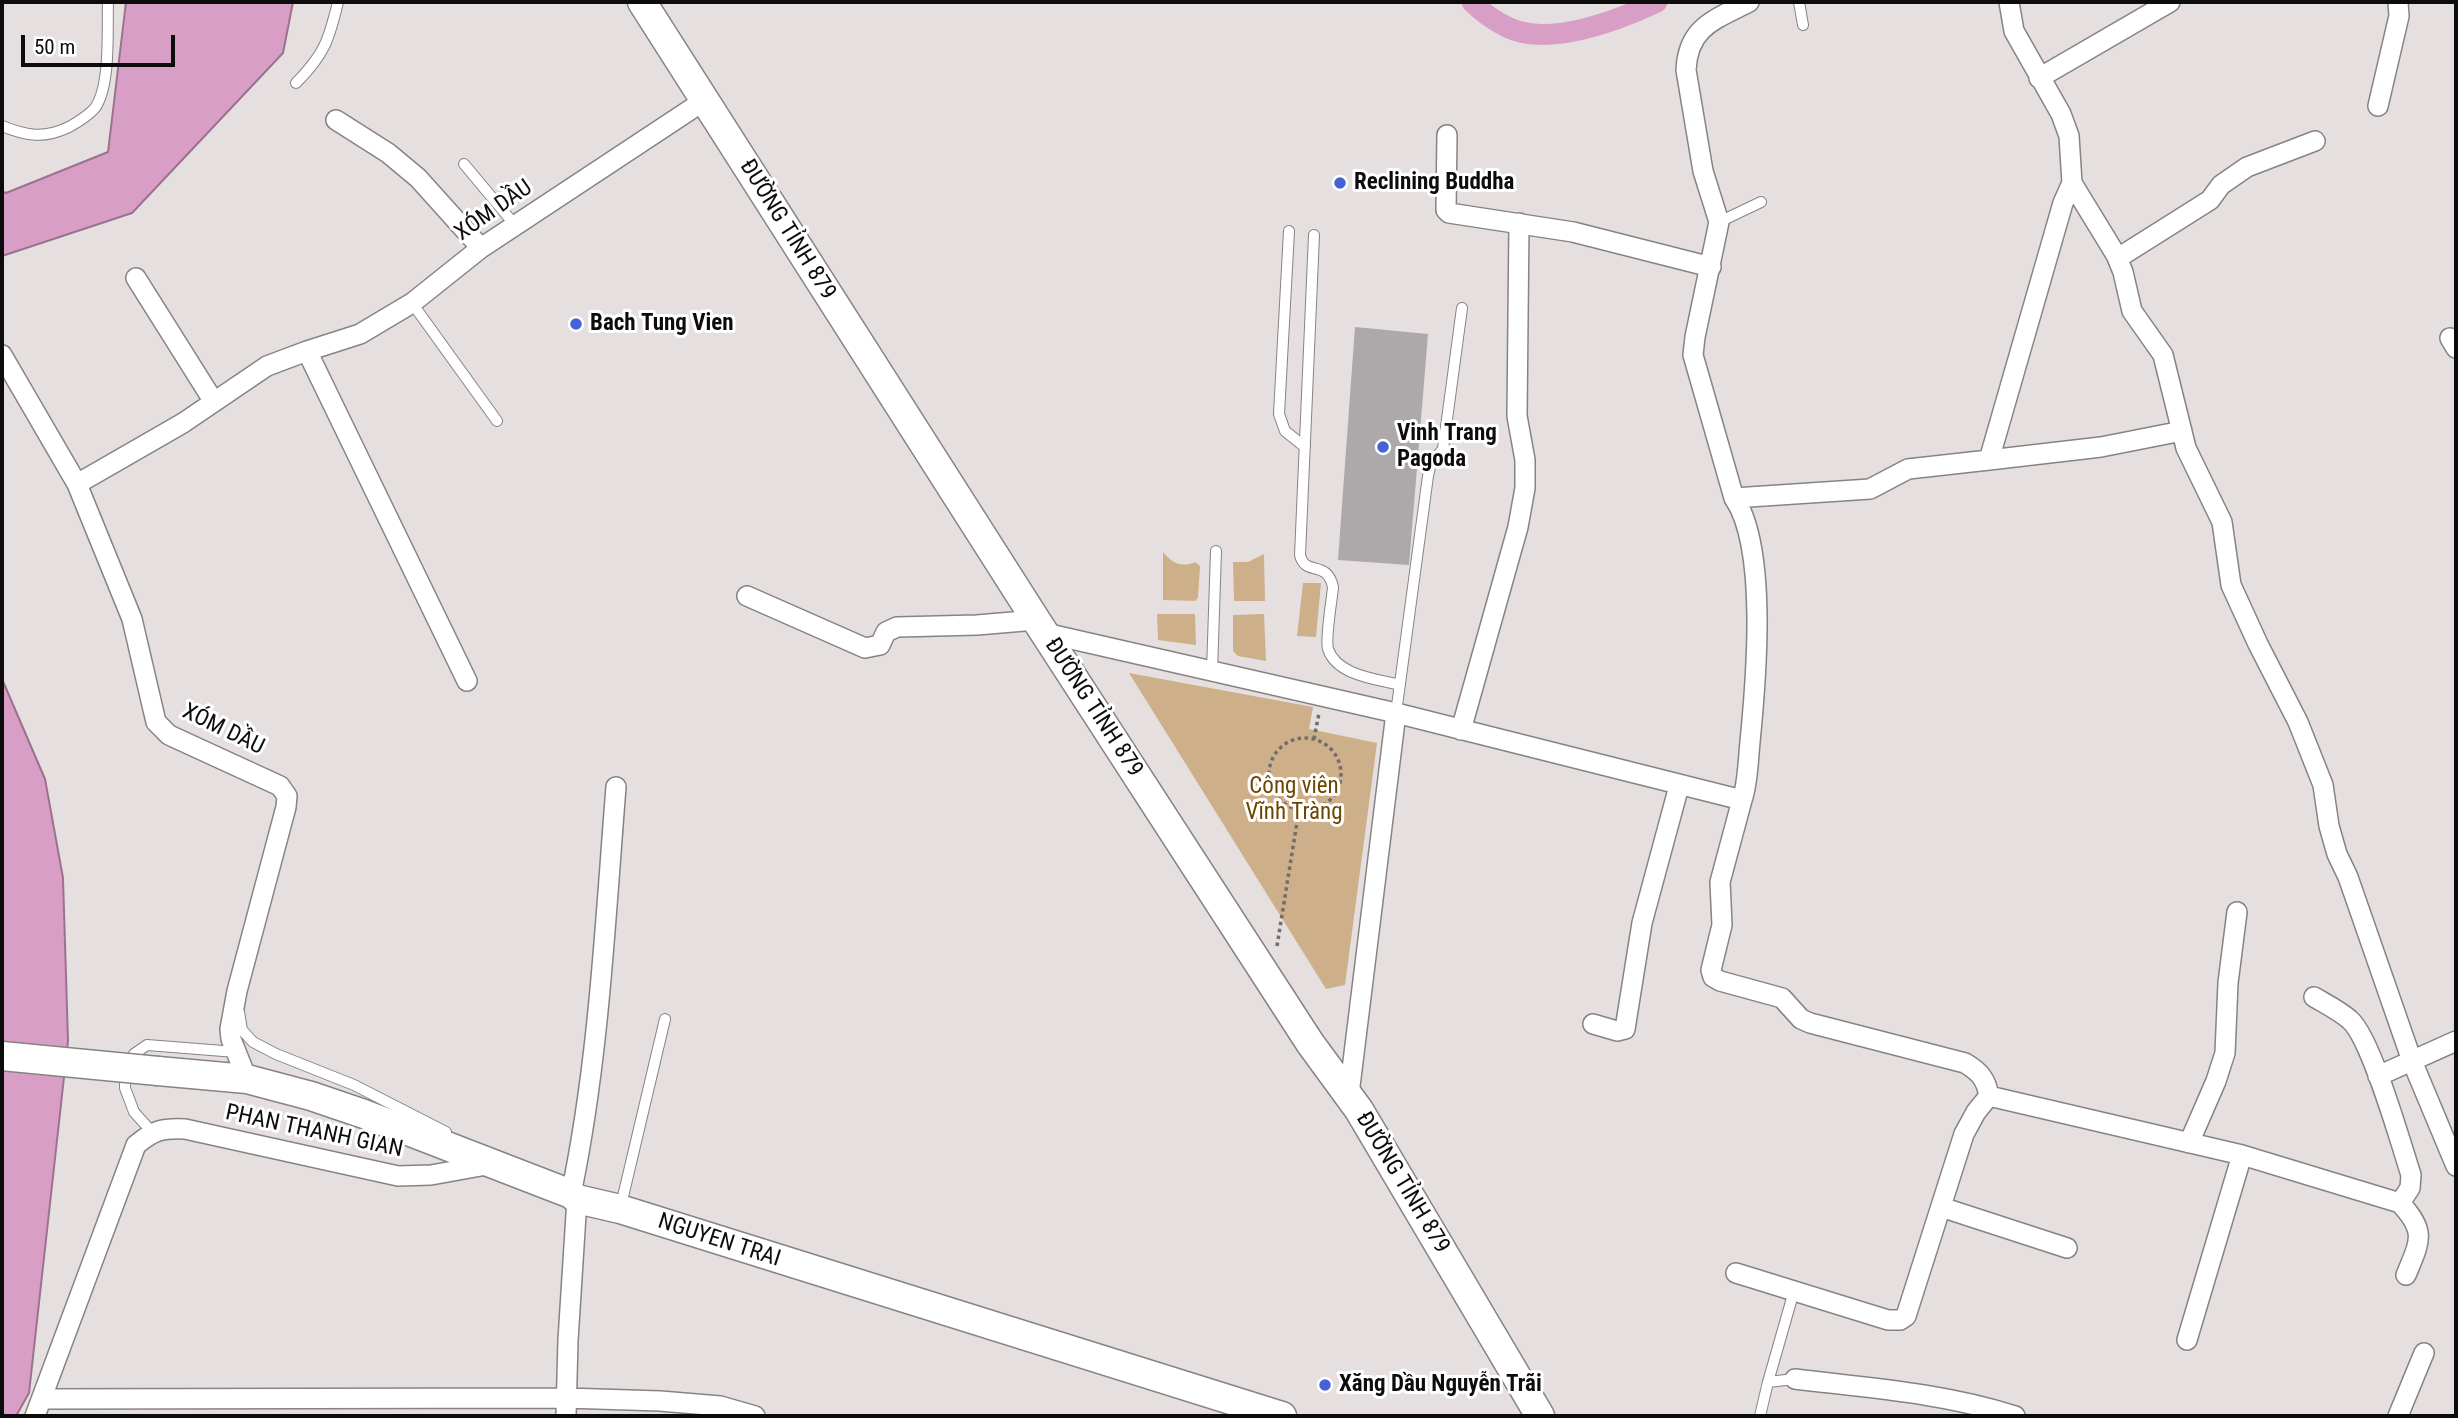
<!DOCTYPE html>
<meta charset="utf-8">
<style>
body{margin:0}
#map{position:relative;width:2458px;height:1418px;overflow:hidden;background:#e5e0df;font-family:"Roboto Condensed",sans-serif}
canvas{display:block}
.frame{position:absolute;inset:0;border:4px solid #0d0c0c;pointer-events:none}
.scale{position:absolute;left:21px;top:35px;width:154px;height:32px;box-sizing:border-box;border:4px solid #0d0c0c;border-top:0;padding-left:9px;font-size:21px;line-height:24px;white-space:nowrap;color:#0d0c0c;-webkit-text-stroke:5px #fff;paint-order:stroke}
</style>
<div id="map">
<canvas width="2458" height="1418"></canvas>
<div class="frame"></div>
<div class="scale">50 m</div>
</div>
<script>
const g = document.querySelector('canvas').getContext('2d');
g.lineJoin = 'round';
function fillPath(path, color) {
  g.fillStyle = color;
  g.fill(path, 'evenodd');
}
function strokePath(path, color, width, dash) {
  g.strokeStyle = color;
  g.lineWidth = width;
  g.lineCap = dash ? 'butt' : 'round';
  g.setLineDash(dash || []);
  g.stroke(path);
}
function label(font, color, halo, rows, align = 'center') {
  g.font = font + ' "Roboto Condensed",sans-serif';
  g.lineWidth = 6;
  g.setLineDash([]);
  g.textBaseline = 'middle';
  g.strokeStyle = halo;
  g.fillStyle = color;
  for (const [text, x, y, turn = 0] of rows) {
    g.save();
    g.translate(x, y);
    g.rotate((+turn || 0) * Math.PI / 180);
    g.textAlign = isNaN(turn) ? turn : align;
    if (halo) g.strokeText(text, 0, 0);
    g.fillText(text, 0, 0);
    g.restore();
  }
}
fillPath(new Path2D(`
 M1163,552C1172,563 1182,568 1195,562L1200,566L1198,598L1195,601L1163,600Z
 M1264,554L1265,601H1234L1233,562H1248Z
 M1303,583H1321L1316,637L1297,636Z
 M1157,614H1195L1196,645L1158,640Z
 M1264,614L1266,661L1238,656L1233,651V615Z
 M1129,673L1313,707L1309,729L1377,743L1345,985L1326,989Z`), '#cdaf8a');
const water = new Path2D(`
 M126,2H293L283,53L132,213L2,256V191L6,193L108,152Z
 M2,679L45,779L63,878L68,1041L29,1393L16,1416H2Z`);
fillPath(water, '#d89ec5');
strokePath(water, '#9b728e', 2);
strokePath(new Path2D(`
 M1472,2C1481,11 1495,21 1507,27C1548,48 1619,20 1657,2`), '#d89ec5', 21);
fillPath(new Path2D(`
 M1355,327L1428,334L1409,565L1338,560Z`), '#ada8a9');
const lane = new Path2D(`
 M1799,2L1803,25
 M296,83C324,55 329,40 338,2
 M2,126C27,136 44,139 69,127C78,122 88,116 95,108C111,85 107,30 108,2
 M464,164L515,225
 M1719,222L1761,202
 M1289,231L1279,414L1285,431L1305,447
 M1314,235L1300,555C1305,577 1327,559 1333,587C1332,600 1325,638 1328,649C1337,676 1377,679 1400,685
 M412,303L497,421
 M1212,671L1216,551
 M1396,713L1428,476L1431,463L1443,449L1462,308
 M239,1012L242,1030L253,1042L276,1054L354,1085L446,1132
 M152,1132L134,1112L125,1088V1077L134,1054L147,1045L236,1052
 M621,1205L665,1019
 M1768,1382L1794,1291
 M1760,1416L1768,1382L1795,1379`);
const street = new Path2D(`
 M2009,2L2014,31L2061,114L2069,136L2072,183L2116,255L2123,272L2132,311L2163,355L2186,448L2222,522L2231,585L2258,644L2298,722L2323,785L2329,826L2337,854L2348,877L2412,1061L2456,1166
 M2039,78L2170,2
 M2378,106L2399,16L2398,2
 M336,120L388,153L418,178L481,248
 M1447,135L1446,210L1449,213L1573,232L1711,267
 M2118,258L2210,200L2221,185L2247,167L2315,141
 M136,278L214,402
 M2450,338L2456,348
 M307,351L360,334L412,303L481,248L705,100
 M2,355L77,484L132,619L156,722L169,735L280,786L287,796L286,807L237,991L230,1029L231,1039L247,1079
 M1989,460L2101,447L2182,431
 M77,484L183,423L267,366L307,351L467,681
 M1734,498L1870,489L1908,469L1989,460L2063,203L2072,183
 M747,596L865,648L880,645L886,632L897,627L977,625L1036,620
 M1045,633L1396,713L1349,1094
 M1396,713L1742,800C1748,783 1748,761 1750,742C1756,681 1768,548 1734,498L1693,355L1695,337L1719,222L1703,171L1686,70C1688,27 1714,20 1749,2
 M1461,730L1518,527L1525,488V460L1517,416L1519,223
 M2314,997C2326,1004 2340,1011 2350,1020C2371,1038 2401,1144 2411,1175L2410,1188L2400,1203
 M1593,1024L1617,1031L1625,1029L1642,923L1679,786
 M2378,1076L2456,1041
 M1989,1096L2242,1155L2400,1203C2427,1232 2420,1241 2406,1275
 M2189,1143L2216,1081L2225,1053L2228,983L2237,912
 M571,1194C599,1060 605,924 616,787
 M1941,1207L2067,1248
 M1736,1273L1888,1320H1900L1906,1316L1964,1134L1976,1112L1989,1096C1986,1079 1980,1072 1965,1063L1810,1023L1801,1019L1782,998L1720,981L1713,977L1711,970L1722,925L1720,882L1742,800
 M2187,1340L2242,1155
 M1795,1379C1869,1388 1944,1393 2015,1416
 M42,1399L566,1398L660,1401L720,1406L755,1416
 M35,1416L136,1145C154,1130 162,1128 185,1129L398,1176L431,1175L492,1164
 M566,1416L568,1340L577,1199
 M2398,1416L2424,1353`);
const secondary = new Path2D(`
 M642,2L1036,620L1310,1043L1359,1110L1540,1416
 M158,1071L247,1079L311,1096L364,1114L571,1194L577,1199L620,1209L1282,1416`);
strokePath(lane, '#878382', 12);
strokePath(street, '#878382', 22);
strokePath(secondary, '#878382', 31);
strokePath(new Path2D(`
 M1269 774a36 36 0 1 1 72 0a36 36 0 1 1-72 0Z
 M1314,739L1319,713
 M1277,946L1299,810`), '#706d6d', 3.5, [3.5, 3.5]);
strokePath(lane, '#fff', 10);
strokePath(street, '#fff', 19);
strokePath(secondary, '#fff', 28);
const secondaryBridge = new Path2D(`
 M2,1056L158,1071`);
strokePath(secondaryBridge, '#878382', 31, []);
strokePath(secondaryBridge, '#fff', 28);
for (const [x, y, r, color] of [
 [1340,183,7,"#4562d6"],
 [576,324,7,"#4562d6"],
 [1383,447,7,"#4562d6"],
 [1325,1385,7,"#4562d6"]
]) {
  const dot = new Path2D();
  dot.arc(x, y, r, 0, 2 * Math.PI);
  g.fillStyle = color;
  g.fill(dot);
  strokePath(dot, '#fff', 2.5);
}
label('bold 23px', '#0d0c0c', '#fff', [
 ["Reclining Buddha",1354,183],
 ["Bach Tung Vien",590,324],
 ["Vinh Trang",1397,434],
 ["Pagoda",1397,460],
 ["Xăng Dầu Nguyễn Trãi",1339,1385]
], 'left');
label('23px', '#0d0c0c', '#fff', [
 ["XÓM DẦU",494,211,-35],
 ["ĐƯỜNG TỈNH 879",787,230,58],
 ["ĐƯỜNG TỈNH 879",1093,708,57],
 ["XÓM DẦU",223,730,26],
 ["PHAN THANH GIAN",314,1132,12],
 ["ĐƯỜNG TỈNH 879",1402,1183,59],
 ["NGUYEN TRAI",719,1241,18]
]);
label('23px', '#6c4500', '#fff', [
 ["Công viên",1294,787],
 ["Vĩnh Tràng",1294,813]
]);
</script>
